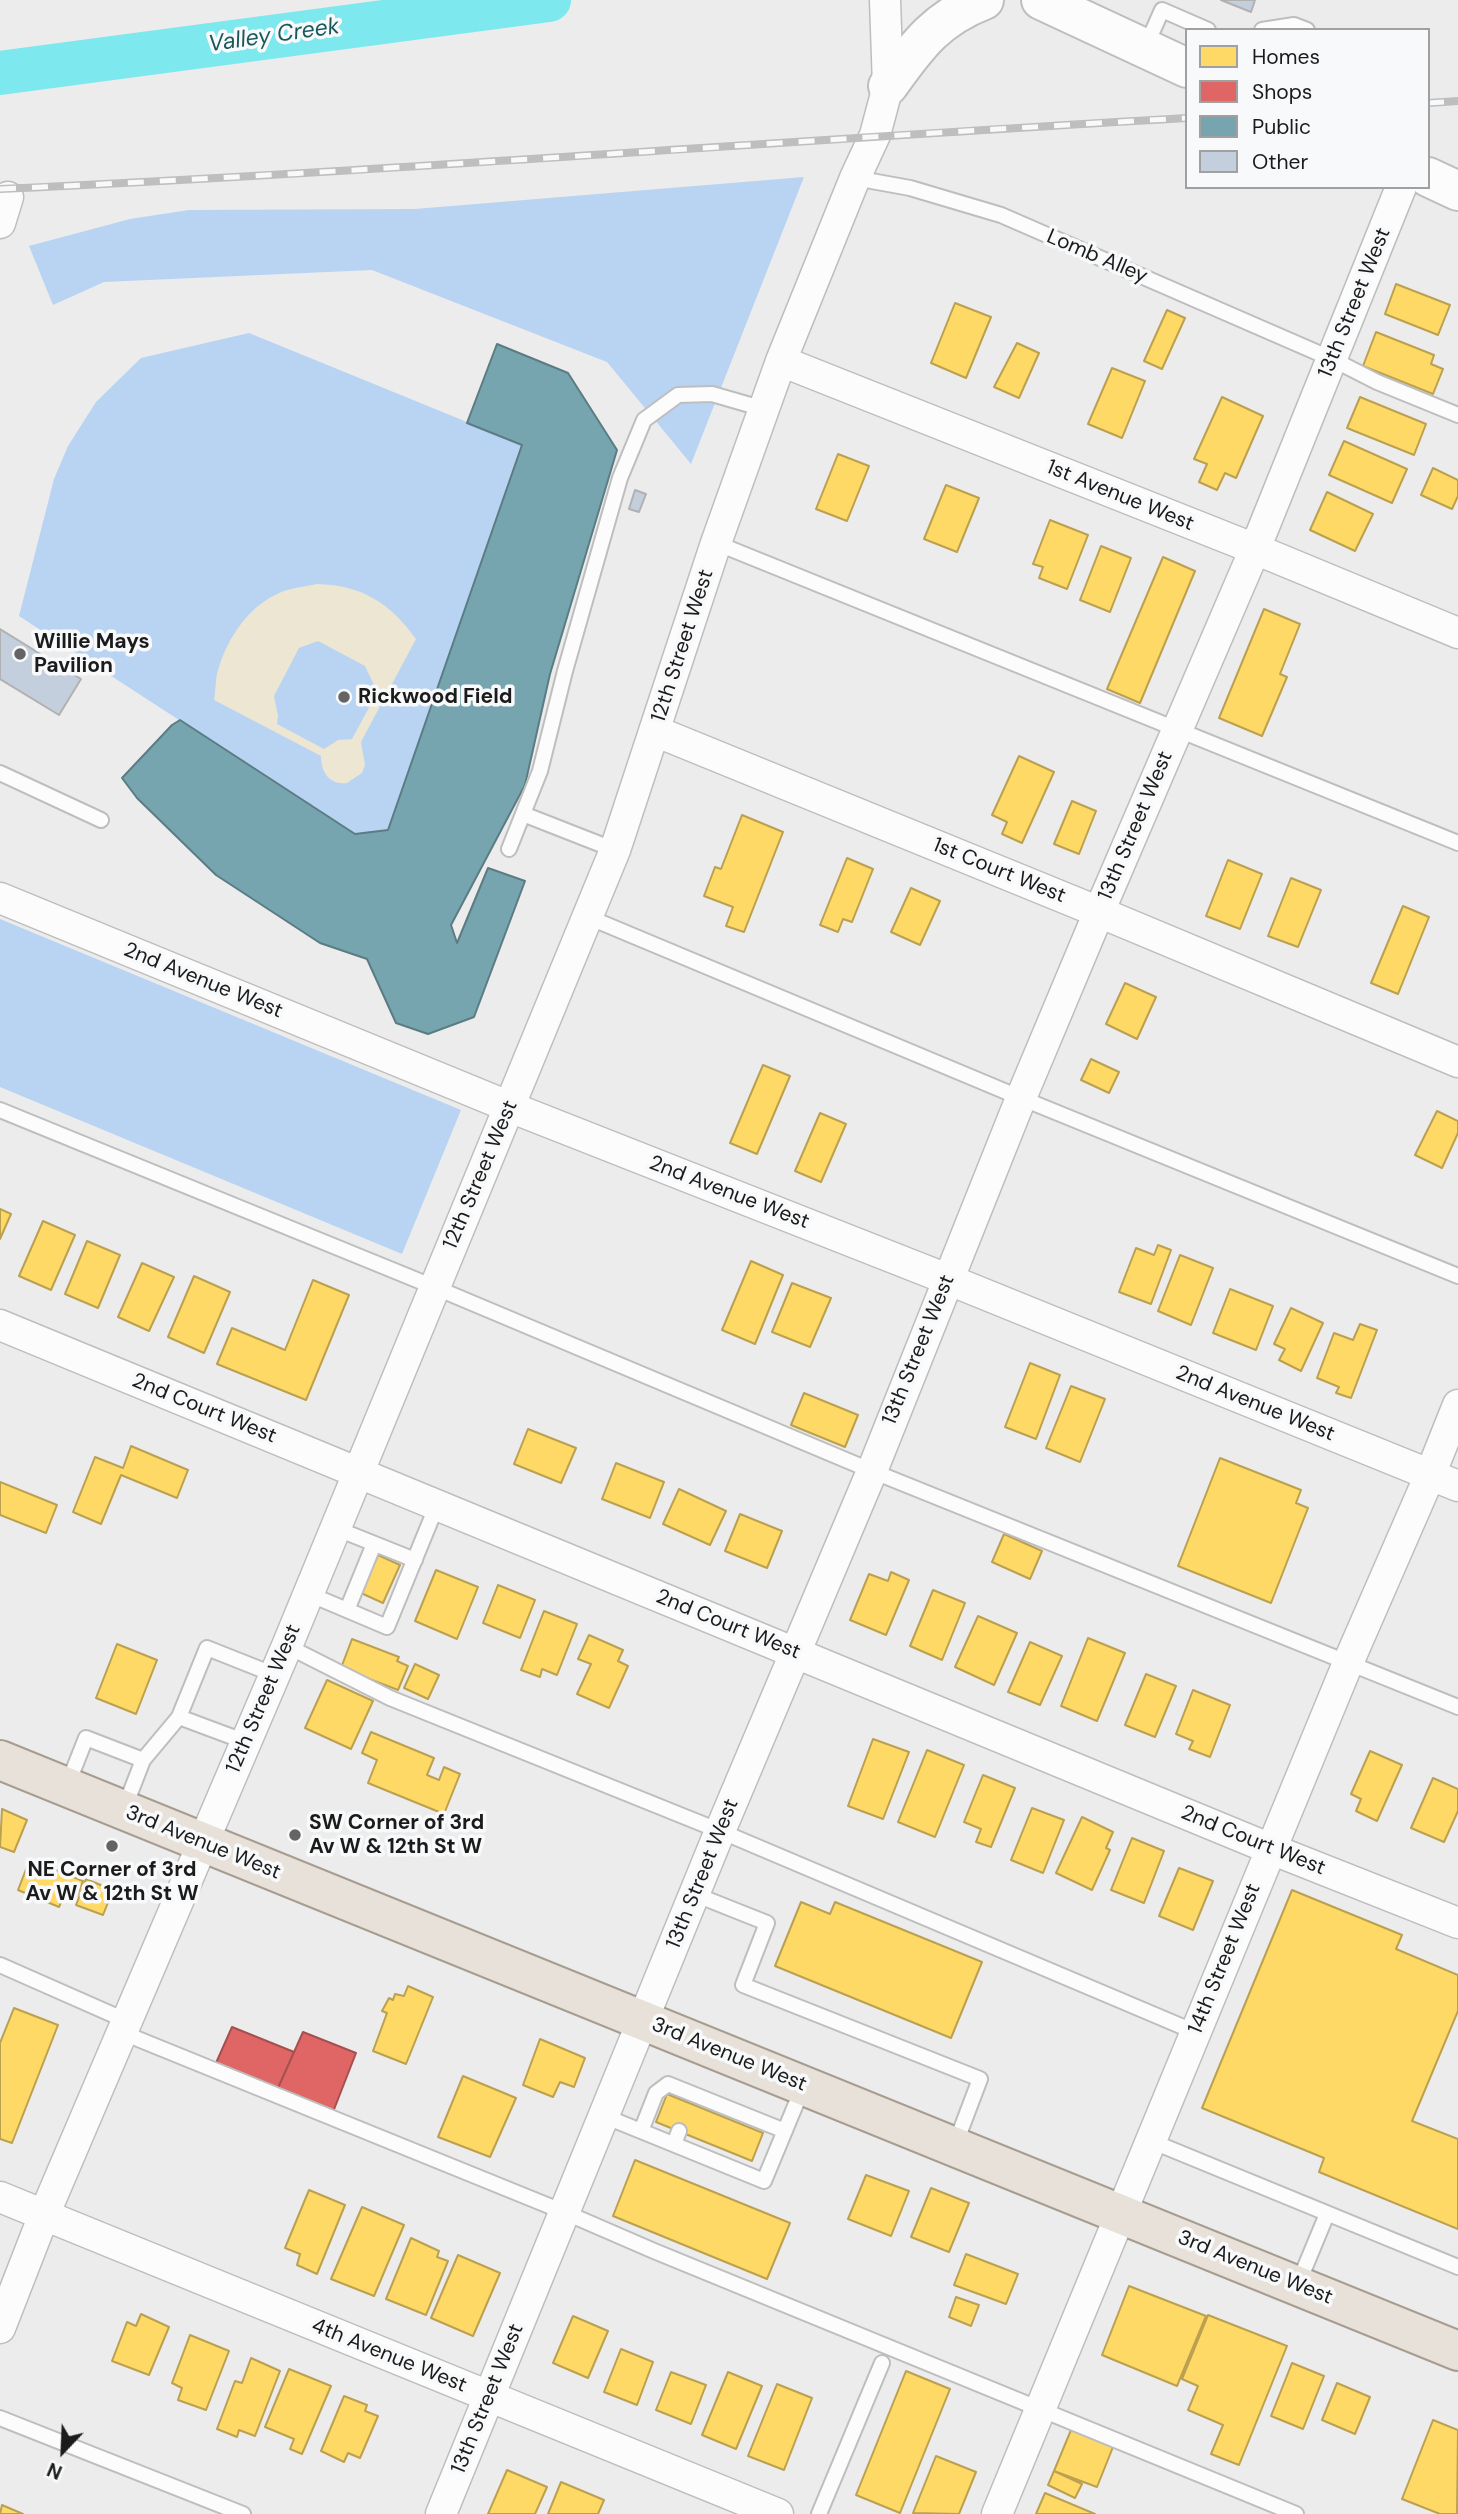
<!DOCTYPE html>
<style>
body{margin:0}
#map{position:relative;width:1458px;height:2514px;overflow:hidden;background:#ececec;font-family:"DM Sans",sans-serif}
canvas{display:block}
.legend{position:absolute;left:1185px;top:28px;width:245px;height:161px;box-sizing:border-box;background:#f8f9fa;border:2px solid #a0a0a1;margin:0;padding:9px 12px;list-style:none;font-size:21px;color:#1b1b1b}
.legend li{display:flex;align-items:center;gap:14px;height:35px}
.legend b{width:35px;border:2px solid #a0a0a1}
.north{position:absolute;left:28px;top:2416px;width:70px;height:70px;-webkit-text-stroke:5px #f8f9fa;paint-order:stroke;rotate:203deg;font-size:19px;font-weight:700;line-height:28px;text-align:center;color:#1b1b1b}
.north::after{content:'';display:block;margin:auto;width:24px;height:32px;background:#1b1b1b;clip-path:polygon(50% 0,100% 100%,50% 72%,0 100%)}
</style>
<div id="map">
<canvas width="1458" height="2514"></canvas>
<ul class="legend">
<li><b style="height:19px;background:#ffd966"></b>Homes</li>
<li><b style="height:19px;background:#e06666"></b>Shops</li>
<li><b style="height:19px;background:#76a5af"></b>Public</li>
<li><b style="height:19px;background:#c4cfde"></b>Other</li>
</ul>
<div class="north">N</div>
</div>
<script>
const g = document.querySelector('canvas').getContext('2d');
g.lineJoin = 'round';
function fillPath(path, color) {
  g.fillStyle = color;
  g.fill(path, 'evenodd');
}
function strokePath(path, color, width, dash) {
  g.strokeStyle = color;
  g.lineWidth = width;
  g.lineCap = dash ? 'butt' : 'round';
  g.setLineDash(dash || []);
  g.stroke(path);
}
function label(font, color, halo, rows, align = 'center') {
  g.font = font + ' "DM Sans",sans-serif';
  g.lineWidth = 7;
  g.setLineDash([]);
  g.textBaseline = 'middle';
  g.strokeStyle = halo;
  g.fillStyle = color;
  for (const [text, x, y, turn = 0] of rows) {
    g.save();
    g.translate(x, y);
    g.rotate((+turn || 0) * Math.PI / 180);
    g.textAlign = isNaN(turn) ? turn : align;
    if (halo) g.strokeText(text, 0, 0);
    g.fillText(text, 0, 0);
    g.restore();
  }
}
fillPath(new Path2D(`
 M804,177L691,464L607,362L372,270L104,282L53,305L29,246L130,219L189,210L415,209Z
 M249,333L467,422L497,344L568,373L617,450L550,674L451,925L457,942L488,868L525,881L474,1017L428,1034L396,1023L367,959L320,943L216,875L137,798L122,778L179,720L19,616L54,479L68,446L96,402L141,358Z
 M0,919L461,1110L402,1254L0,1087Z`), '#b9d3f3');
fillPath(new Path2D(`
 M317,584C362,585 390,603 416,639L361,742L365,765L362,773L347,783C329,785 321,772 321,756L214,700C216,689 215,677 219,667C228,638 247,609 275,595C287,588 304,587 317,584ZM318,641L365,666L373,683L379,689L352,739L338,740L324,749L277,724L278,716L274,696L299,648Z`), '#ece6d2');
const homes = new Path2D(`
 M1396,284L1450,305L1438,335L1385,314Z
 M955,303L991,317L966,378L931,363Z
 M1167,310L1185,318L1162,369L1144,361Z
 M1376,332L1434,355L1431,364L1443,369L1433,394L1363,366Z
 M1017,343L1039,353L1019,398L994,387Z
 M1112,368L1145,381L1122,438L1088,424Z
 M1222,397L1263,416L1236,478L1225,473L1217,490L1199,482L1207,464L1194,459Z
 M1360,397L1426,424L1414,455L1347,428Z
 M1344,441L1407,469L1392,503L1329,475Z
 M838,454L869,466L847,521L816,509Z
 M1433,468L1458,480V496L1452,509L1421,495Z
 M946,485L979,498L957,552L924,539Z
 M1327,492L1373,514L1355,551L1310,530Z
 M1050,520L1088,535L1067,589L1039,578L1043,567L1033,564Z
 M1101,546L1131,558L1110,612L1080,600Z
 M1163,557L1195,571L1140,703L1107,689Z
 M1264,609L1300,624L1280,674L1287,677L1262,736L1219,718Z
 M1019,756L1054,772L1022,843L1002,834L1007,822L992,815Z
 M1072,801L1096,811L1079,854L1054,844Z
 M742,815L783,832L744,932L726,926L733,907L704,896L715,867L721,869Z
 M847,858L873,869L852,922L843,919L838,932L820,925Z
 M1228,860L1262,874L1240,929L1206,916Z
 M1291,878L1321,890L1298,947L1268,936Z
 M911,888L940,901L920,945L891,932Z
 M1403,906L1429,917L1398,994L1371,983Z
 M1125,983L1156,997L1137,1039L1106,1024Z
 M1091,1059L1119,1072L1109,1093L1081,1080Z
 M763,1065L790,1076L757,1154L730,1143Z
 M1437,1111L1458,1121V1133L1442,1168L1415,1155Z
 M820,1113L846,1124L821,1182L795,1171Z
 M0,1209L11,1214L0,1239Z
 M43,1221L75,1235L51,1290L19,1276Z
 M87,1241L120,1255L98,1308L65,1294Z
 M1158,1245L1171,1250L1151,1304L1119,1292L1136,1248L1154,1255Z
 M1180,1255L1213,1268L1191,1325L1158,1311Z
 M751,1261L783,1275L755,1344L722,1330Z
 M142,1263L174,1277L149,1331L118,1317Z
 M194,1276L230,1292L204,1353L168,1337Z
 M313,1280L349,1295L306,1400L217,1364L232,1328L285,1350Z
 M792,1283L831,1298L810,1347L772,1332Z
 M1230,1289L1273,1306L1256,1350L1213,1333Z
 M1291,1308L1323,1323L1301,1371L1279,1360L1285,1349L1274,1344Z
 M1360,1324L1377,1330L1351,1398L1336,1393L1339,1387L1317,1378L1334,1333L1353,1340Z
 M1030,1363L1060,1375L1036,1439L1005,1427Z
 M1071,1386L1105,1399L1080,1462L1046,1448Z
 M804,1393L858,1415L845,1447L791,1425Z
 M528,1429L576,1448L561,1483L514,1464Z
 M131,1446L188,1470L177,1498L121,1475L101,1524L73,1512L95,1457L123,1468Z
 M1220,1458L1301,1490L1296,1503L1308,1508L1271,1603L1178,1566Z
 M616,1463L664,1482L650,1518L602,1499Z
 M0,1482L57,1505L46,1533L0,1515Z
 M679,1489L726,1511L710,1545L663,1524Z
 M740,1514L782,1531L767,1568L725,1551Z
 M1004,1534L1042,1551L1030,1579L992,1562Z
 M378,1555L400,1565L383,1603L361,1593Z
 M436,1570L478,1587L457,1639L415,1621Z
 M891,1572L909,1580L886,1635L850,1620L869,1574L888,1581Z
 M498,1585L535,1600L520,1638L483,1623Z
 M933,1590L965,1603L942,1660L910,1646Z
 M544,1611L577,1624L557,1675L542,1669L540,1677L521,1670Z
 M978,1616L1017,1633L994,1685L955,1667Z
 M589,1635L623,1650L618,1661L628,1666L609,1708L577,1694L591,1664L578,1659Z
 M1088,1638L1125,1653L1097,1721L1061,1706Z
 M352,1639L399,1657L397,1661L408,1666L398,1690L341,1668Z
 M1030,1642L1062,1656L1040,1705L1008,1692Z
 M117,1644L157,1660L136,1714L96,1698Z
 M415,1664L439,1675L428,1699L404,1688Z
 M1146,1674L1176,1686L1155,1737L1125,1725Z
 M327,1680L373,1701L351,1749L305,1728Z
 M1193,1690L1230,1705L1210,1757L1189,1749L1193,1741L1176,1734Z
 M371,1732L434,1758L427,1775L439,1780L444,1767L460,1774L444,1814L368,1783L377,1760L362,1753Z
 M873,1739L909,1752L883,1819L848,1806Z
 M927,1750L964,1765L935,1837L898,1822Z
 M1370,1751L1402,1765L1377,1821L1356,1811L1361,1799L1351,1794Z
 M983,1775L1015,1788L991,1847L976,1842L981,1829L964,1822Z
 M1433,1778L1458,1789V1811L1444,1842L1411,1828Z
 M1032,1808L1064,1820L1043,1873L1011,1860Z
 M2,1809L27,1820L14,1852L0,1847Z
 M1082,1817L1113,1832L1106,1848L1110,1850L1092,1890L1056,1873Z
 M1132,1838L1164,1851L1144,1903L1111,1890Z
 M30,1859L83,1881L77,1896L66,1891L59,1907L18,1890Z
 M1179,1868L1213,1881L1193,1930L1159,1916Z
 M86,1879L113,1890L103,1915L76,1905Z
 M1292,1890L1402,1935L1396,1949L1458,1975V2011L1412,2121L1458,2139V2229L1319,2172L1324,2158L1202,2108Z
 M801,1902L830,1914L835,1902L982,1962L951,2038L775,1966Z
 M408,1986L433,1997L406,2064L373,2051L387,2013L382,2011L389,1998L393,2000L395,1994L404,1996Z
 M14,2008L58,2025L12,2143L0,2139V2043Z
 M540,2039L585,2058L574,2087L560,2082L553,2097L523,2085Z
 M463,2076L516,2098L490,2157L438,2137Z
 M667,2094L763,2133L752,2161L656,2122Z
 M635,2160L790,2223L767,2279L613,2216Z
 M866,2175L909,2191L891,2236L848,2219Z
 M931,2188L969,2203L949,2252L911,2237Z
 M309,2190L345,2205L317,2274L297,2265L300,2254L285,2248Z
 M362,2207L404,2225L374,2296L331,2279Z
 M411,2238L439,2251L437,2257L448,2261L426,2315L386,2299Z
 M966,2254L1018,2274L1006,2304L954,2285Z
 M458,2255L500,2273L473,2336L431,2318Z
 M1129,2286L1206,2316L1177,2386L1102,2355Z
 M956,2297L979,2305L971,2326L949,2317Z
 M141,2314L169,2327L149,2375L112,2361L127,2322L136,2326Z
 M1208,2315L1287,2346L1239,2465L1211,2454L1223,2425L1188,2410L1198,2386L1182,2379Z
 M573,2316L608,2331L588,2378L553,2363Z
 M190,2335L229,2351L206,2410L178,2400L182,2388L172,2383Z
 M621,2349L653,2362L637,2405L604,2392Z
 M251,2358L280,2371L255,2436L239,2430L237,2437L217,2429L235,2381L242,2383Z
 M1292,2363L1324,2376L1303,2429L1271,2416Z
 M289,2369L331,2386L302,2454L290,2449L294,2439L265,2427Z
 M906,2371L950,2389L900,2513L856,2495Z
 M671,2372L706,2385L691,2424L656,2410Z
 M728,2372L762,2386L736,2449L702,2435Z
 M1337,2383L1370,2397L1355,2434L1322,2420Z
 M777,2384L812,2398L784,2470L748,2456Z
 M344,2396L367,2405L365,2411L378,2416L360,2458L348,2453L344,2462L321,2451Z
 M1433,2420L1458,2430L1457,2514H1440L1402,2499Z
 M1071,2430L1113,2447L1097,2487L1054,2471Z
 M936,2456L976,2472L959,2514L913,2513Z
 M507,2470L547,2487L535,2514H488Z
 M1054,2471L1082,2484L1075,2498L1048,2485Z
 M561,2482L604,2500L598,2514H548Z
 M1045,2493L1095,2514H1036Z
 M2,2505L23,2514H0Z`);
fillPath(homes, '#ffd966');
strokePath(homes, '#bba050', 2);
const shops = new Path2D(`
 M232,2027L294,2052L278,2088L216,2063Z
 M303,2032L356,2053L333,2112L278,2088Z`);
fillPath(shops, '#e06666');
strokePath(shops, '#a55050', 2);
const public = new Path2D(`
 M497,344L568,373L617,450L550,674L525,785L451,925L457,943L488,868L525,881L474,1017L428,1034L396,1023L367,959L320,943L216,875L137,798L122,778L172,725L180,720L355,834L388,830L522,445L467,423Z`);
fillPath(public, '#76a5af');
strokePath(public, '#5b7c83', 2);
strokePath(new Path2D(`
 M0,73L549,0`), '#7de8ed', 44);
const building = new Path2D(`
 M1221,0H1255L1251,12Z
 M635,490L646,494L639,512L629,509Z
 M0,629L81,679L59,715L0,679Z`);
fillPath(building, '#c4cfde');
strokePath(building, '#b1b1b1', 2);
const lane = new Path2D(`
 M1262,30L1294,25L1307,30
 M1146,46L1162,10L1208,30
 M855,178L910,188L1001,215L1332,359L1377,382L1458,415
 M716,543L1458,843
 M0,773L101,820
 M523,814L615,850
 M509,849L540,771L565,671L620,478L644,420L678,395L712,394L764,409
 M588,917L1021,1098L1458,1276
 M0,1110L434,1287L872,1471L1458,1707
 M335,1528L415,1560
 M309,1594L387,1627L437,1505
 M347,1610L374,1544
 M287,1646L390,1698L720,1831L1195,2032
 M246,1742L179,1717L207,1648L275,1675
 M143,1760L179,1717
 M67,1786L86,1738L143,1760L124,1809
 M694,1894L767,1923L743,1985L980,2079L955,2145
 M0,1965L127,2021L133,2037L564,2212L654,2251L1296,2514
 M604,2116L764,2181L803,2087
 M641,2131L656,2093L668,2084L785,2131
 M1151,2141L1458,2267
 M674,2144L679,2131
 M1298,2284L1327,2214
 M0,2418L243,2514
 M819,2514L882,2363`);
const street = new Path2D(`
 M0,223L8,197
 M781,361L1255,549L1458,633
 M655,731L1099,912L1458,1062
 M0,898L510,1107L947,1279L1458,1486
 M0,1325L1271,1849L1458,1923
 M0,2197L778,2514
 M0,2328L44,2215L287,1646L615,850L716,543L781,361L855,178L875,135L888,86L885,0
 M441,2514L720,1831L872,1471L1021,1098L1099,912L1255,549L1401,187
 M997,2514L1348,1663L1430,1475L1458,1405`);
const secondary = new Path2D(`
 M1041,0L1187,68
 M888,86C917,46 935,19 984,0
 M1428,177L1458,191`);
const primary = new Path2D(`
 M0,1760L1458,2351`);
strokePath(lane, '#bebebe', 18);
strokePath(street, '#bebebe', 33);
strokePath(secondary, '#bebebe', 42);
strokePath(primary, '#a69c8f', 42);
strokePath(lane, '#fcfcfc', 14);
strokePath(street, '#fcfcfc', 30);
strokePath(secondary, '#fcfcfc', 38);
strokePath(primary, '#e7e1da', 38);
const rail = new Path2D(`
 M1428,103L1458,101
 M0,189C396,171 791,140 1187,118`);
strokePath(rail, '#bebebe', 8);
strokePath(rail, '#f8f9fa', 5, [16]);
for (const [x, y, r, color] of [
 [20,654,7,"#646464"],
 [344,697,7,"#646464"],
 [295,1835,7,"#646464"],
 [112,1846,7,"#646464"]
]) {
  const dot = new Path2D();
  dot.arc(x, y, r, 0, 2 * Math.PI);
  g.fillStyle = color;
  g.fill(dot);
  strokePath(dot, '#f8f9fa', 2.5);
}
label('21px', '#1b1b1b', '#f8f9fa', [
 ["Lomb Alley",1097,257,23],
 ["13th Street West",1355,303,-68],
 ["1st Avenue West",1120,496,22],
 ["12th Street West",683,646,-72],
 ["13th Street West",1136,826,-67],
 ["1st Court West",999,871,22],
 ["2nd Avenue West",203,981,22],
 ["12th Street West",481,1175,-67],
 ["2nd Avenue West",729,1193,21],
 ["13th Street West",919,1350,-68],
 ["2nd Avenue West",1255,1404,22],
 ["2nd Court West",204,1409,22],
 ["2nd Court West",728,1625,22],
 ["12th Street West",264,1699,-67],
 ["2nd Court West",1253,1841,22],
 ["3rd Avenue West",203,1843,22],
 ["13th Street West",703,1874,-68],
 ["14th Street West",1225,1959,-68],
 ["3rd Avenue West",729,2055,22],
 ["3rd Avenue West",1255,2268,22],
 ["4th Avenue West",389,2356,22],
 ["13th Street West",488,2399,-68]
]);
label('bold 21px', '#1b1b1b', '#f8f9fa', [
 ["Willie Mays",34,642],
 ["Pavilion",34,666],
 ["Rickwood Field",358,697],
 ["SW Corner of 3rd",309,1823],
 ["Av W & 12th St W",309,1847],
 ["NE Corner of 3rd",112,1870,"center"],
 ["Av W & 12th St W",112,1894,"center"]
], 'left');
label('italic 23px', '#19595b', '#f8f9fa', [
 ["Valley Creek",274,36,-8]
]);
</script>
